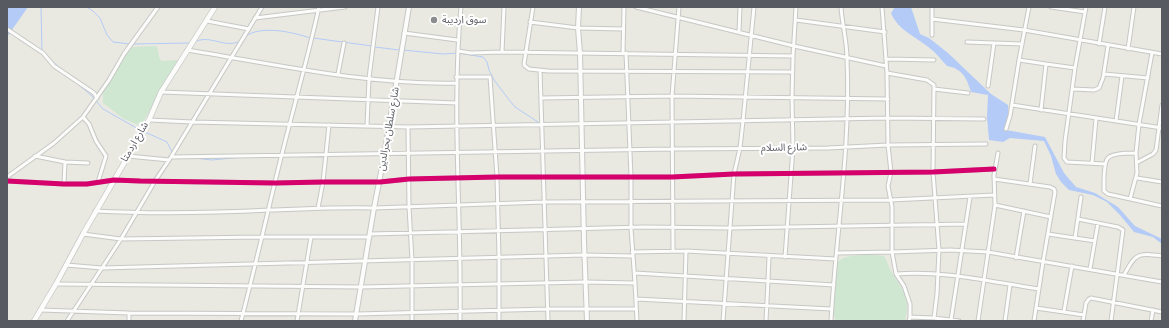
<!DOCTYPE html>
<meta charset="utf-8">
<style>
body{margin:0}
#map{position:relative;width:1169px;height:328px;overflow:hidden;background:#e9e9e2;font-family:Signika,sans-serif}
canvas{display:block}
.frame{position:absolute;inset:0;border:8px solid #585a61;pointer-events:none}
</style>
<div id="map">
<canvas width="1169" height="328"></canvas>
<div class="frame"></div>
</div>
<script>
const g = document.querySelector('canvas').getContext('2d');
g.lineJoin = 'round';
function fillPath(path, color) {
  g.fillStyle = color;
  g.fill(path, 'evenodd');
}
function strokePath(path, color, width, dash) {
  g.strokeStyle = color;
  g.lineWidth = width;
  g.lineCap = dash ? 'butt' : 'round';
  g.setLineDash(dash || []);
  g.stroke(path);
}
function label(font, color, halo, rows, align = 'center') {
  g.font = font + ' Signika,"Noto Sans Arabic",sans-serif';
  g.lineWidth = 4;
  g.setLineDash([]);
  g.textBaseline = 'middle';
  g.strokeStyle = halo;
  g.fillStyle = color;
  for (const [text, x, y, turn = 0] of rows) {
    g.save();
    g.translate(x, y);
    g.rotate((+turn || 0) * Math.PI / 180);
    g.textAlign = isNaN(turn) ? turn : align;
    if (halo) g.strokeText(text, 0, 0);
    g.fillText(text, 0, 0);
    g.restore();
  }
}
fillPath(new Path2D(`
 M156,46C160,51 157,57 162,61L178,60L141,126L124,119L103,103V93L131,47Z
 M870,254L884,256C887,261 889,268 892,273C903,291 911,298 905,321H836L833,313L837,263C843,255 860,255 870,254Z`), '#cfe7d1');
fillPath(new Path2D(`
 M7,7H28L7,37Z
 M895,7H911L920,34L929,38L948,53L991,94L1008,105L1009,118L1006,130L1045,137L1064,173L1076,187L1095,193L1118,207L1135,226L1162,239V244L1153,237L1134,232L1120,215L1107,202L1093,195L1069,190L1061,182L1056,174L1051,156L1044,141L1010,138L1003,142L989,140L987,117L988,95L971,92C968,83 965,73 956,69C954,67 950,67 947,66C944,63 937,54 932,50C919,38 898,31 891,13Z`), '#b3cbf6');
strokePath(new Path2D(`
 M41,7L42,51
 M87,7L94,12L100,18L107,35L113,42L130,44
 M246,36C261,25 293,32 310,38
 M313,38L372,46
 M197,41C211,35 226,49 240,41
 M133,44L190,43
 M375,47L399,50
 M403,50L443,54L458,53L483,57L487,62L489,70L494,80L510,101L515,107L538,122
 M51,60L61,69
 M78,84L92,96L103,109L140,130
 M145,132L167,142L172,152
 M194,158L212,160L242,157`), '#b3cbf6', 1);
const minor = new Path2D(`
 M533,7L524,64L525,66L529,69L548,71L793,72
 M636,7L794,46L886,66
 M1051,7L1085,12
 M1086,7L1075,68L1065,141L1064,158L1067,162L1105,164
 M255,18L345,7
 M932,19L1024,30L1162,54
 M796,20L885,32
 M207,21L249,29
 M530,22L578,28L623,29
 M7,29L43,53L54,66L94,93L97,98
 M739,32L740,7
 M404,33L457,40
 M932,35V7
 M967,42L1022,44
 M1099,44L1105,7
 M1128,49L1134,7
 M187,50C274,64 367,85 456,83
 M458,51L471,53L502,52L793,56
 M502,52L504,7
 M623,53L624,7
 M626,53L631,177V228L635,283L637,321
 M1152,53L1139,124L1136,153C1130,153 1112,153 1108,158C1103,163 1104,184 1104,191L1108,194L1162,206
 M886,59L934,60
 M1019,60L1046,64
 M540,70L548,321
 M887,73L927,80L934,85L933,172L939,250L937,294L934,318
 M338,74L344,43
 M1104,74L1148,78
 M456,77H490L497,177L499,258V321
 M988,86L994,43
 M934,89L968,93
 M1073,89L1094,90L1099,88L1103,78L1108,46
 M161,92L457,103
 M541,98L672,96L888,99
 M1012,105L1162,128
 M1041,110L1046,64L1075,68
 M83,117L89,124L96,141L106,156L98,182
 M149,120L192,122L408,127L888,118L984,119
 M1116,121L1122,76
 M367,126L369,78L378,7
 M408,127L409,207L412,260V321
 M1006,129L1010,116L1019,60L1029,7
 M35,156L65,162L64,184
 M128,156L169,160
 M171,157L672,149L828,148L888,145L986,144
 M65,162L88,163
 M1138,162L1153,154L1156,150L1162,105
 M1092,163L1096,119
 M7,177L54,143L83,117L109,80L124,54L158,7
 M1137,178L1162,182
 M994,179L1050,187L1054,189L1055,192L1043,262L1034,321
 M7,181L64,184H87L114,180L140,181L275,183L323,182H380L409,179L497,177H672L734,174L933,172L994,169
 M1030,184L1035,146
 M1130,199L1137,173L1136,153
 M995,205L1051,217
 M318,208L323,182L329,125
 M95,211C153,214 212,213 270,210C304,209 339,207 374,208L544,202L891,200L994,195
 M1078,219L1118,227L1123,230L1111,321
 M83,234L121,239L261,237H370
 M370,234L644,227L730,228L966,224
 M1048,234L1095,241
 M1075,238L1081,197
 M673,250L672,96L679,7
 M632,252L686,251L836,259
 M837,253L892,252V207L888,186L891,172L888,145L887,73L882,7
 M769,256L768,281L834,285
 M785,257L793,148L792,98L793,56L796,7
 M1016,258L1024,211
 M66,265L102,268L584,255L632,256
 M1090,269L1098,223
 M635,273L768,281L766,321
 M896,274C944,270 991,282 1039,289
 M1124,275C1136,253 1137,253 1162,256
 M56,284L361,287L586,282L635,283
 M636,299L831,309
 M1036,308L1084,315
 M40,310L129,313L357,314L548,309H636
 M1064,311L1072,266
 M910,317L934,318L959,321
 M951,320L970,197
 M67,321L121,239L155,181L171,157L262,7
 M129,321V313
 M241,321C253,275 264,228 275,182C289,123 306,66 319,7
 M297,321L311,237
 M460,321C462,216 451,111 461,7
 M684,321L686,251
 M723,321L734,174L740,148L743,121L754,7
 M831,321C836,233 851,146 847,58C847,41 842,24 841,7
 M909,321L910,317V304L904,286L896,274L892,252L950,250L988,252L1162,282
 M978,321L995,205L994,175L998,153
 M1005,321L1010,285
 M1083,321L1086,303L1089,299L1091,298L1162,312
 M1151,321L1153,310`);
const tertiary = new Path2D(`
 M579,7L578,28L580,53L584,242L587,321
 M355,321L374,208L383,162L409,7`);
const secondary = new Path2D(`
 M34,321L56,284L83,234L149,120L161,92L215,7`);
strokePath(minor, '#c7c7c6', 5);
strokePath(tertiary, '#c7c7c6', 6);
strokePath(secondary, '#c8c8c8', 6);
strokePath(minor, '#fcfcfb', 3);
strokePath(tertiary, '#fcfcfb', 4);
strokePath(secondary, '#fcfcfb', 4.5);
strokePath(new Path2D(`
 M7,181L64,184H87L114,180L140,181L275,183L323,182H380L409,179L497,177H672L734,174L933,172L994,169`), '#d6006c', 5);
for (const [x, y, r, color] of [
 [434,20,4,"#8b8c8e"]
]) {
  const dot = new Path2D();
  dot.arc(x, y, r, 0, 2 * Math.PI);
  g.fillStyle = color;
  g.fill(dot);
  strokePath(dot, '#fff', 1.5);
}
label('10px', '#585a61', '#fff', [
 ["سوق ارديبة",442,20]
], 'left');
label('10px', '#585a61', '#fff', [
 ["شارع سلطان بحرالدين",389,129,-80],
 ["شارع اردمتا",135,142,-60],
 ["شارع السلام",784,148,-1]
]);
</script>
